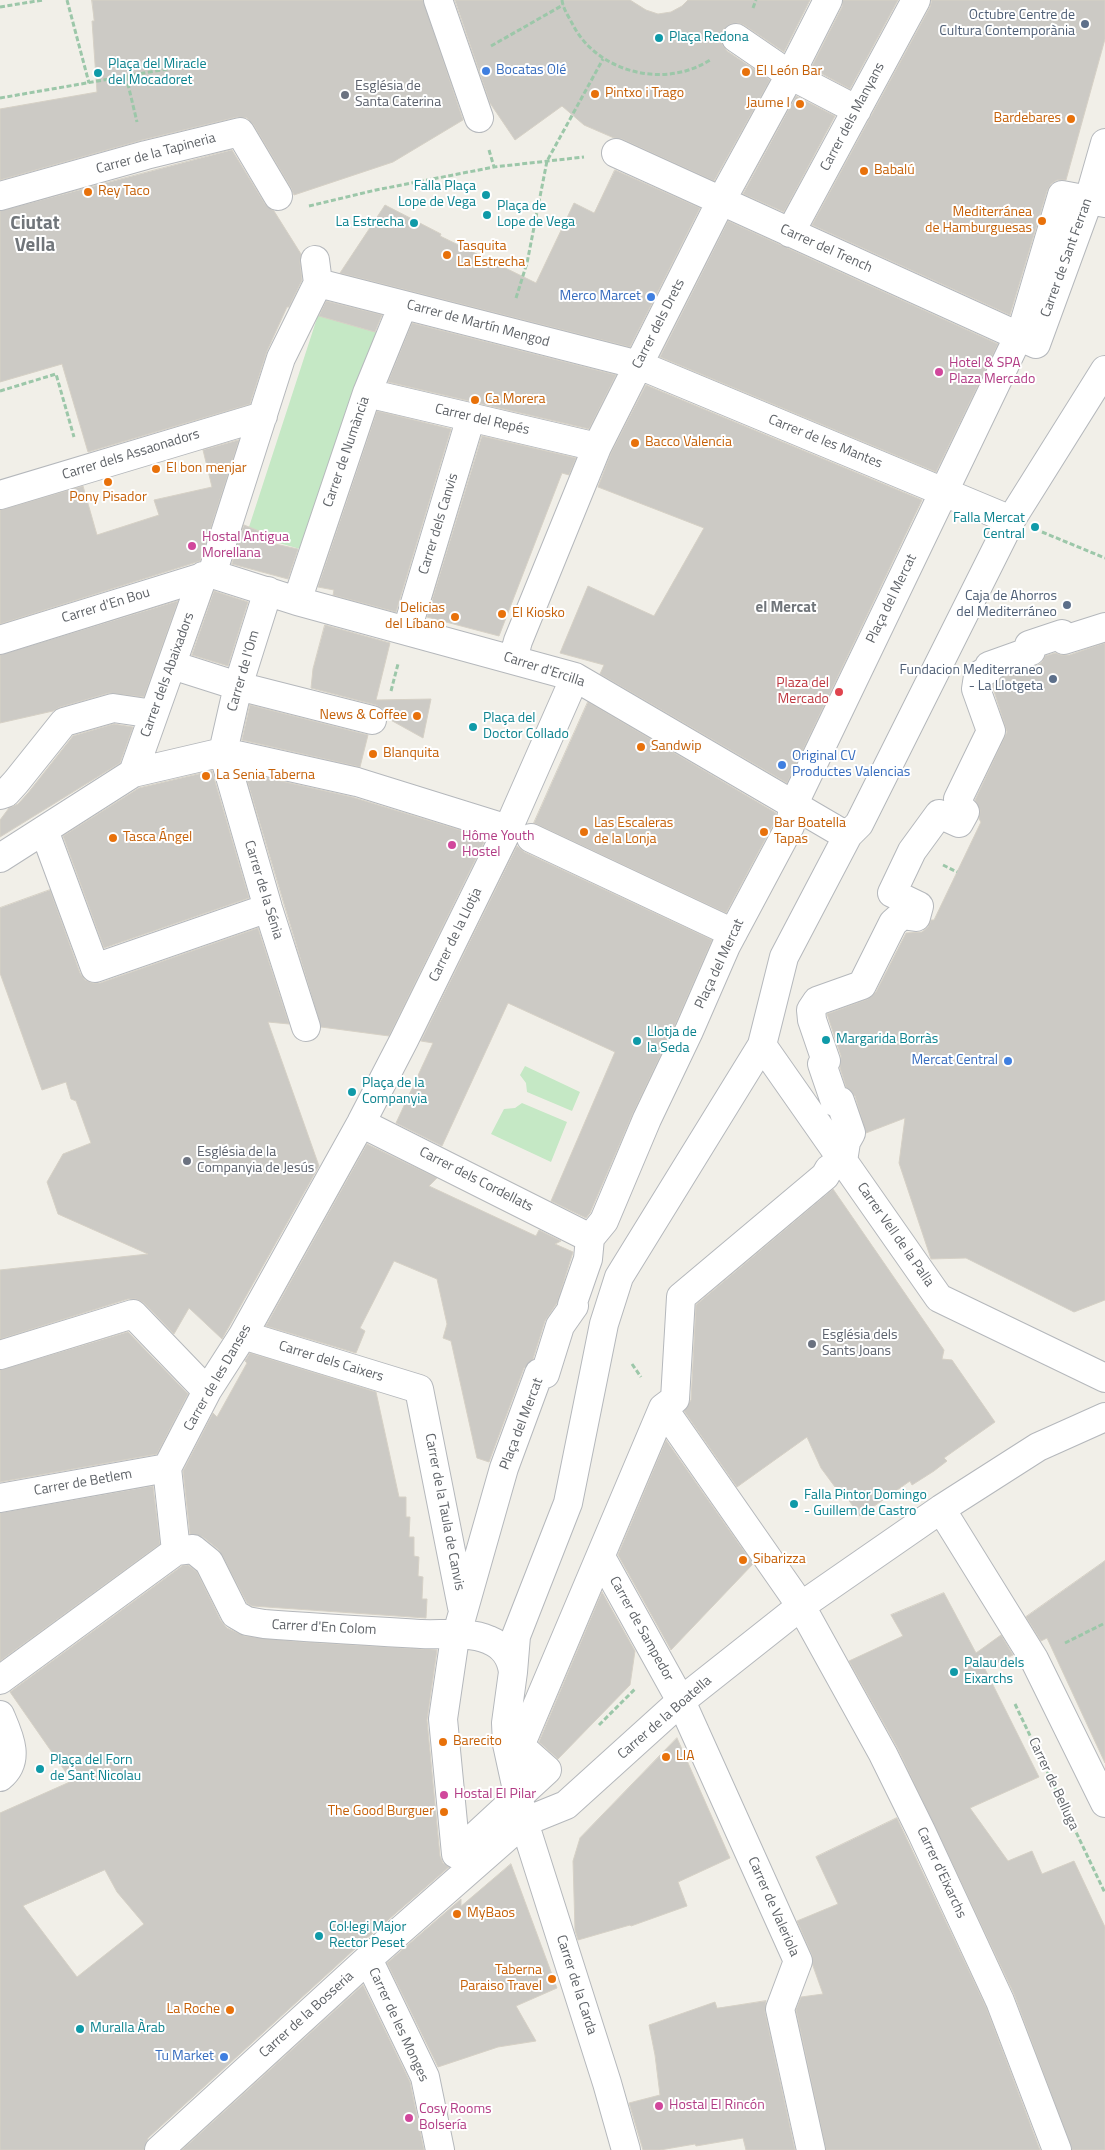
<!DOCTYPE html>
<meta charset="utf-8">
<style>
body{margin:0}
canvas{display:block;background:#f1efe8}
</style>
<canvas width="1105" height="2150"></canvas>
<script>
const g = document.querySelector('canvas').getContext('2d');
g.lineJoin = 'round';
function fillPath(path, color) {
  g.fillStyle = color;
  g.fill(path, 'evenodd');
}
function strokePath(path, color, width, dash) {
  g.strokeStyle = color;
  g.lineWidth = width;
  g.lineCap = dash ? 'butt' : 'round';
  g.setLineDash(dash || []);
  g.stroke(path);
}
function label(font, color, halo, rows, align = 'center') {
  g.font = font + ' "Titillium Web",sans-serif';
  g.lineWidth = 4;
  g.setLineDash([]);
  g.textBaseline = 'middle';
  g.strokeStyle = halo;
  g.fillStyle = color;
  for (const [text, x, y, turn = 0] of rows) {
    g.save();
    g.translate(x, y);
    g.rotate((+turn || 0) * Math.PI / 180);
    g.textAlign = isNaN(turn) ? turn : align;
    if (halo) g.strokeText(text, 0, 0);
    g.fillText(text, 0, 0);
    g.restore();
  }
}
fillPath(new Path2D(`
 M318,315L380,333L307,551L258,537L259,531L249,527Z
 M525,1066L580,1092L572,1111L527,1092L526,1083L520,1075Z
 M522,1103L567,1122L551,1162L491,1134L504,1109L515,1108Z`), '#c5e8c5');
const building = new Path2D(`
 M92,0H423L463,120L393,162L294,195L291,188L253,124L247,118L237,117L142,140L0,180V109L97,92L92,21H94Z
 M455,0H630L646,10L658,14L671,12L682,6L688,0H810L784,52L744,25L738,23L730,24L723,30L721,36L722,44L727,51L770,80L714,181L622,139L614,138L584,125L562,106L515,140L490,103Z
 M843,0H898L850,89L811,68L842,7Z
 M932,0H1105V39L1066,180H1057L1051,184L1047,191L1010,315L812,225L930,7Z
 M796,96L835,116L784,212L743,194Z
 M232,150L265,204L274,211L301,254L300,262L302,280L289,307H287L267,351L250,404L88,452L62,364L0,382V211Z
 M615,170L700,208L630,347L340,273L385,205L441,234L440,236L536,283L574,203L594,213Z
 M728,221L998,344L936,472L660,357Z
 M326,301L382,315L375,332L319,316Z
 M412,323L616,375L589,429L388,382Z
 M646,385L922,500L787,783L600,674L604,665L560,653L588,586L654,616L704,528L598,487L611,453Z
 M377,411L451,429L396,612L333,595L334,590L318,587Z
 M482,436L576,458L569,475L562,473L499,636L427,617Z
 M239,440L200,561L0,624V510L83,486L97,535L159,515L154,500L212,487L203,450Z
 M244,525L259,531L257,540L298,549L288,579L232,564Z
 M214,591L248,602L228,666L192,655Z
 M178,601L144,697L109,693L60,707L53,711L0,723V655Z
 M325,625L390,643L376,700L431,699L423,738L387,718L383,709L376,705L311,688L313,669Z
 M1105,643V1300L1074,1312L966,1258L931,1259L899,1163L905,1118L866,1133L855,1096L846,1087L840,1068L841,1056L827,1014L868,999L876,992L906,933L922,932L928,927L931,920H934L981,822L979,819L980,810L975,800L1007,732L992,685L1001,678L1037,666L1042,662L1045,656L1055,653L1061,655H1069Z
 M588,702L776,813L775,821L726,913L534,823Z
 M250,705L368,735L360,767L242,740Z
 M114,724L133,727L120,763L0,837V820L9,808L18,804L28,793L73,736Z
 M212,771L249,898L104,948L63,836L139,788Z
 M245,773L352,797L486,838L389,1036L321,1027Z
 M517,846L524,852L712,940L675,1025L633,1113L590,1213L586,1218L551,1201L615,1052L508,1003L442,1146L396,1123L433,1043L421,1041Z
 M50,890L80,973L85,980L93,983H100L258,928L289,1024L268,1022L319,1166L222,1339L189,1308L174,1334L144,1303L136,1299H128L0,1339V1270L148,1254L58,1214L47,1182L63,1154L91,1143L76,1101L71,1099L66,1082L42,1090L0,973V908Z
 M367,1144L437,1178L429,1186L536,1236L539,1230L561,1241L555,1244L573,1252L557,1303L545,1321L533,1359L524,1368L489,1462L477,1458L451,1341L443,1338L447,1324L437,1279L394,1261L360,1328L365,1331L356,1353L266,1326Z
 M833,1189L944,1350L942,1359L952,1360L995,1422L944,1458L947,1461L934,1471L912,1485L910,1481L860,1516L840,1488L835,1487L821,1468L807,1437L737,1487L684,1411L691,1400L696,1305Z
 M128,1332L188,1394L157,1454L0,1482V1370Z
 M250,1353L376,1392L399,1497H406V1517H410L409,1537H414V1556L419,1557L418,1576L423,1577L422,1599H427L426,1618L252,1606L247,1603L219,1550L203,1537L190,1534L183,1471L213,1413L217,1417L247,1363L245,1361Z
 M666,1440L753,1564L671,1650L618,1555Z
 M153,1486L160,1544L0,1661V1513Z
 M1105,1561V1763L1047,1638L1041,1641L1026,1617Z
 M188,1565L197,1572L221,1621L227,1628L244,1636L302,1642L437,1650L427,1720L440,1856L443,1863L449,1867L357,1947L148,2138L144,2150H0V1813L72,1781L10,1692L182,1566ZM105,1870L117,1892L144,1924L77,1977L23,1906Z
 M602,1592L635,1651L630,1685L558,1759L539,1742Z
 M944,1593L976,1653L1001,1635L1013,1655L985,1669L1039,1777L970,1808L1008,1861L1032,1851L1042,1874L1074,1861L1105,1927V2150H1072L1014,1994L897,1747L849,1661L903,1636L891,1615Z
 M677,1738L730,1858L678,1882L687,1906L631,1926L630,1925L578,1940L575,1930L573,1861L580,1838Z
 M897,1818L986,2007L1040,2150H826L796,2010L801,1997L823,1994L813,1966L812,1955L797,1921L838,1904L816,1857Z
 M511,1864L557,1988L516,2006L536,2041L498,2047L438,2067L387,1963L461,1899V1906Z
 M363,1985L410,2082L424,2150H182Z
 M766,2001L765,2012L795,2150H746L743,2138L696,2146L695,2144L660,2150H643L629,2103L660,2095L655,2055L649,2025L715,2002L717,2008Z`);
fillPath(building, '#cccac5');
strokePath(building, '#d6d1c6', 1);
const minor = new Path2D(`
 M438,0L479,118
 M736,38L790,75L857,110
 M616,153L1036,344L1089,199L1105,143
 M0,196L146,155L240,132L278,196
 M1105,203L1062,195L1023,327L800,791L793,806L790,826L726,946L689,1031L647,1119L604,1221L590,1238L588,1259L572,1305L574,1306L560,1326L545,1374L539,1373L504,1468L454,1644L443,1719L456,1854L547,1770L520,1746L663,1408L675,1399L681,1297L825,1176L829,1169L843,1161L846,1142L851,1133L840,1101L835,1102L822,1064L826,1061L812,1020L811,1010L817,1001L862,985L893,923L902,915L916,917L919,906L892,893L912,851L939,814L959,823L965,812L962,811L958,799L991,731L976,689L978,676L989,669V666L1031,651L1029,645L1062,634L1064,640L1105,627
 M790,233L916,0
 M318,283L639,365L1011,520
 M367,393L597,447
 M0,495L263,416
 M212,574L297,601L575,677L840,832L848,835
 M212,574L281,358L318,283L315,260
 M268,591L238,686L223,752L268,908L306,1027
 M297,601L367,393L403,305
 M407,630L471,417
 M0,640L212,574
 M513,659L518,641L597,447L721,201L790,75L828,0
 M172,665L238,686L372,720
 M133,773L203,576
 M0,795L6,793L16,782L64,722L113,708L154,714
 M44,830L95,968L268,908
 M531,838L733,933
 M0,858L133,773L223,752L357,782L508,829
 M762,1045L939,1298L1105,1378
 M361,1123L590,1238
 M243,1335L419,1389L462,1607
 M0,1355L133,1314L207,1391
 M663,1408L801,1606L883,1754L921,1831L1000,2001L1057,2150
 M0,1498L167,1468
 M941,1509L1034,1659L1105,1803
 M176,1551L167,1468L207,1391L243,1335L361,1123L404,1040L508,829L575,677
 M176,1551L193,1549L209,1562L235,1614L247,1621L264,1624C316,1628 369,1631 421,1634C444,1635 468,1631 489,1640C504,1646 511,1657 513,1672
 M601,1557L681,1701L798,1961L780,2009L811,2150
 M0,1680L176,1551
 M0,1715C9,1736 21,1760 0,1777
 M368,1959L425,2077L440,2150
 M159,2150L368,1959L524,1822L566,1805L681,1701L801,1606L941,1509L1038,1447L1105,1417
 M626,2150L607,2083L524,1822L507,1744L506,1723L513,1672L516,1636L568,1503L604,1324L619,1277L762,1045L784,957L848,835L859,824L1011,520L1105,370`);
strokePath(minor, '#b5b8bc', 30);
strokePath(new Path2D(`
 M67,0L89,83
 M562,0C563,9 569,17 573,25C598,73 665,89 710,60
 M0,7L43,0
 M753,8L756,0
 M491,46L563,5
 M126,76L137,122
 M0,98L196,64
 M489,150L494,167
 M309,206L376,190L494,167L584,157
 M516,298L527,263L547,161L603,59
 M0,391L56,374L74,437
 M1042,532L1105,558
 M391,691L398,664
 M943,865L957,872
 M632,1364L641,1377
 M1065,1643L1105,1623
 M1015,1704L1105,1893
 M599,1725L635,1689`), '#9cc7a9', 3, [5, 2.5]);
strokePath(minor, '#fff', 28);
for (const [x, y, r, color] of [
 [1085,24,5,"#5c6f8a"],
 [659,38,5,"#0f9aa8"],
 [486,71,5,"#3f7fe0"],
 [746,72,5,"#e8710a"],
 [98,73,5,"#0f9aa8"],
 [595,94,5,"#e8710a"],
 [345,95,5,"#6b7280"],
 [800,104,5,"#e8710a"],
 [1071,119,5,"#e8710a"],
 [864,171,5,"#e8710a"],
 [88,192,5,"#e8710a"],
 [486,195,5,"#0f9aa8"],
 [487,215,5,"#0f9aa8"],
 [1042,221,5,"#e8710a"],
 [414,223,5,"#0f9aa8"],
 [447,255,5,"#e8710a"],
 [651,297,5,"#3f7fe0"],
 [939,372,5,"#d1479c"],
 [475,400,5,"#e8710a"],
 [635,443,5,"#e8710a"],
 [156,469,5,"#e8710a"],
 [108,482,5,"#e8710a"],
 [1035,527,5,"#0f9aa8"],
 [192,546,5,"#d1479c"],
 [1067,605,5,"#5c6f8a"],
 [502,614,5,"#e8710a"],
 [455,617,5,"#e8710a"],
 [1053,679,5,"#5c6f8a"],
 [839,692,5,"#e0444e"],
 [417,716,5,"#e8710a"],
 [473,727,5,"#0f9aa8"],
 [641,747,5,"#e8710a"],
 [373,754,5,"#e8710a"],
 [782,765,5,"#3f7fe0"],
 [206,776,5,"#e8710a"],
 [584,832,5,"#e8710a"],
 [764,832,5,"#e8710a"],
 [113,838,5,"#e8710a"],
 [452,845,5,"#d1479c"],
 [826,1040,5,"#0f9aa8"],
 [637,1041,5,"#0f9aa8"],
 [1008,1061,5,"#3f7fe0"],
 [352,1092,5,"#0f9aa8"],
 [187,1161,5,"#6b7280"],
 [812,1344,5,"#6b7280"],
 [794,1504,5,"#0f9aa8"],
 [743,1560,5,"#e8710a"],
 [954,1672,5,"#0f9aa8"],
 [443,1742,5,"#e8710a"],
 [666,1757,5,"#e8710a"],
 [40,1769,5,"#0f9aa8"],
 [444,1795,5,"#d1479c"],
 [444,1812,5,"#e8710a"],
 [457,1914,5,"#e8710a"],
 [319,1936,5,"#0f9aa8"],
 [552,1979,5,"#e8710a"],
 [230,2010,5,"#e8710a"],
 [80,2029,5,"#0f9aa8"],
 [224,2057,5,"#3f7fe0"],
 [659,2106,5,"#d1479c"],
 [409,2118,5,"#d1479c"]
]) {
  const dot = new Path2D();
  dot.arc(x, y, r, 0, 2 * Math.PI);
  g.fillStyle = color;
  g.fill(dot);
  strokePath(dot, '#fff', 2);
}
label('14px', '#4e5e75', '#fff', [
 ["Octubre Centre de",1075,16],
 ["Cultura Contemporània",1075,32],
 ["Caja de Ahorros",1057,597],
 ["del Mediterráneo",1057,613],
 ["Fundacion Mediterraneo",1043,671],
 ["- La Llotgeta",1043,687]
], 'right');
label('14px', '#0d838f', '#fff', [
 ["Plaça Redona",669,38],
 ["Plaça del Miracle",108,65],
 ["del Mocadoret",108,81],
 ["Falla Plaça",476,187,"right"],
 ["Lope de Vega",476,203,"right"],
 ["Plaça de",497,207],
 ["Lope de Vega",497,223],
 ["La Estrecha",404,223,"right"],
 ["Falla Mercat",1025,519,"right"],
 ["Central",1025,535,"right"],
 ["Plaça del",483,719],
 ["Doctor Collado",483,735],
 ["Llotja de",647,1033],
 ["la Seda",647,1049],
 ["Margarida Borràs",836,1040],
 ["Plaça de la",362,1084],
 ["Companyia",362,1100],
 ["Falla Pintor Domingo",804,1496],
 ["- Guillem de Castro",804,1512],
 ["Palau dels",964,1664],
 ["Eixarchs",964,1680],
 ["Plaça del Forn",50,1761],
 ["de Sant Nicolau",50,1777],
 ["Col·legi Major",329,1928],
 ["Rector Peset",329,1944],
 ["Muralla Àrab",90,2029]
], 'left');
label('14px', '#366cbe', '#fff', [
 ["Bocatas Olé",496,71,"left"],
 ["Merco Marcet",641,297],
 ["Original CV",792,757,"left"],
 ["Productes Valencias",792,773,"left"],
 ["Mercat Central",998,1061],
 ["Tu Market",214,2057]
], 'right');
label('14px', '#c56008', '#fff', [
 ["El León Bar",756,72],
 ["Pintxo i Trago",605,94],
 ["Jaume I",790,104,"right"],
 ["Bardebares",1061,119,"right"],
 ["Babalú",874,171],
 ["Rey Taco",98,192],
 ["Mediterránea",1032,213,"right"],
 ["de Hamburguesas",1032,229,"right"],
 ["Tasquita",457,247],
 ["La Estrecha",457,263],
 ["Ca Morera",485,400],
 ["Bacco Valencia",645,443],
 ["El bon menjar",166,469],
 ["Pony Pisador",108,498,"center"],
 ["Delicias",445,609,"right"],
 ["del Líbano",445,625,"right"],
 ["El Kiosko",512,614],
 ["News & Coffee",407,716,"right"],
 ["Sandwip",651,747],
 ["Blanquita",383,754],
 ["La Senia Taberna",216,776],
 ["Las Escaleras",594,824],
 ["de la Lonja",594,840],
 ["Bar Boatella",774,824],
 ["Tapas",774,840],
 ["Tasca Ángel",123,838],
 ["Sibarizza",753,1560],
 ["Barecito",453,1742],
 ["LIA",676,1757],
 ["The Good Burguer",434,1812,"right"],
 ["MyBaos",467,1914],
 ["Taberna",542,1971,"right"],
 ["Paraiso Travel",542,1987,"right"],
 ["La Roche",220,2010,"right"]
], 'left');
label('14px', '#5b616d', '#fff', [
 ["Església de",355,87],
 ["Santa Caterina",355,103],
 ["Església de la",197,1153],
 ["Companyia de Jesús",197,1169],
 ["Església dels",822,1336],
 ["Sants Joans",822,1352]
], 'left');
label('14px', '#5f6368', '#fff', [
 ["Carrer dels Manyans",853,117,-62],
 ["Carrer de la Tapineria",156,154,-15],
 ["Carrer del Trench",826,249,24],
 ["Carrer de Sant Ferran",1067,258,-70],
 ["Carrer de Martín Mengod",478,324,15],
 ["Carrer dels Drets",659,324,-63],
 ["Carrer del Repés",482,420,13],
 ["Carrer de les Mantes",825,442,22],
 ["Carrer de Numància",347,452,-71],
 ["Carrer dels Assaonadors",131,455,-17],
 ["Carrer dels Canvis",439,524,-73],
 ["Plaça del Mercat",892,599,-64],
 ["Carrer d'En Bou",106,606,-17],
 ["Carrer d'Ercilla",544,670,18],
 ["Carrer de l'Om",244,671,-74],
 ["Carrer dels Abaixadors",168,675,-70],
 ["Carrer de la Sénia",263,890,73],
 ["Carrer de la Llotja",456,935,-64],
 ["Plaça del Mercat",720,964,-65],
 ["Carrer dels Cordellats",476,1180,27],
 ["Carrer Vell de la Palla",895,1235,55],
 ["Carrer dels Caixers",331,1362,17],
 ["Carrer de les Danses",218,1378,-60],
 ["Plaça del Mercat",522,1424,-69],
 ["Carrer de Betlem",83,1483,-10],
 ["Carrer de la Taula de Canvis",444,1512,79],
 ["Carrer d'En Colom",324,1628,3],
 ["Carrer de Sampedor",641,1629,61],
 ["Carrer de la Boatella",665,1718,-41],
 ["Carrer de Belluga",1053,1784,65],
 ["Carrer d'Eixarchs",941,1873,65],
 ["Carrer de Valeriola",773,1907,66],
 ["Carrer de la Carda",576,1985,72],
 ["Carrer de la Bosseria",307,2015,-42],
 ["Carrer de les Monges",398,2025,65]
]);
label('14px', '#b23c85', '#fff', [
 ["Hotel & SPA",949,364],
 ["Plaza Mercado",949,380],
 ["Hostal Antigua",202,538],
 ["Morellana",202,554],
 ["Hôme Youth",462,837],
 ["Hostel",462,853],
 ["Hostal El Pilar",454,1795],
 ["Hostal El Rincón",669,2106],
 ["Cosy Rooms",419,2110],
 ["Bolsería",419,2126]
], 'left');
label('14px', '#be3a42', '#fff', [
 ["Plaza del",829,684],
 ["Mercado",829,700]
], 'right');
label('bold 15px', '#70757a', '#fff', [
 ["el Mercat",786,608]
]);
label('bold 19px', '#70757a', '#fff', [
 ["Ciutat",35,224],
 ["Vella",35,246]
]);
</script>
